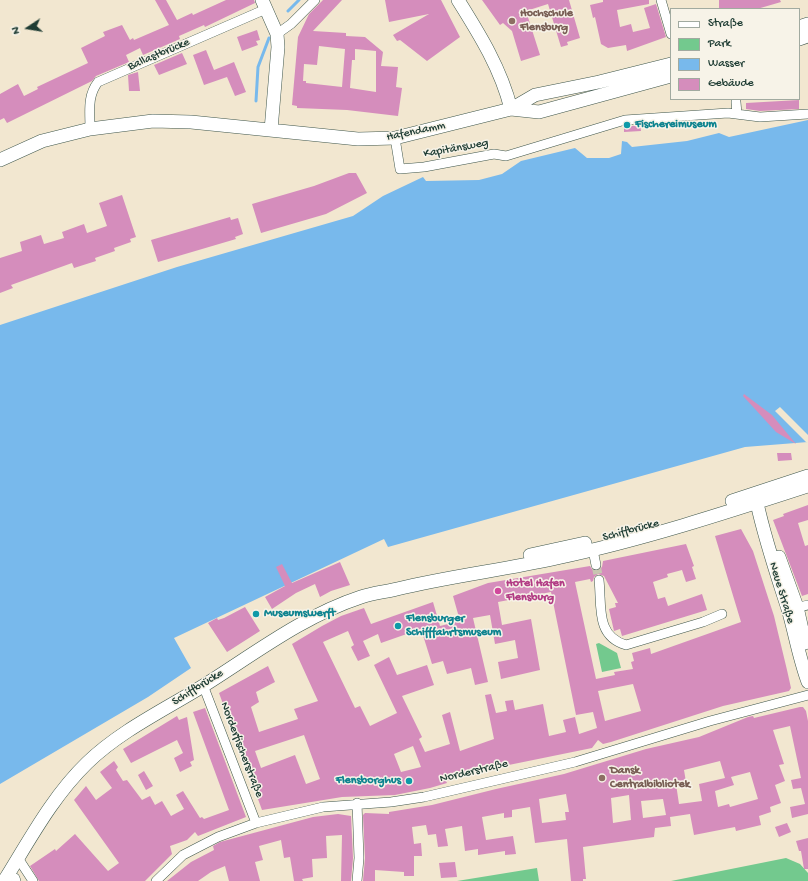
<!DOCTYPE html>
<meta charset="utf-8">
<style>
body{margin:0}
#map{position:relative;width:808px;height:881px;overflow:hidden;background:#f2e7d0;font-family:"Gochi Hand",sans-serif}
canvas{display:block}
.legend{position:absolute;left:670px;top:8px;width:130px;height:92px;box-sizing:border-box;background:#f7f3e8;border:1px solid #a1aaa0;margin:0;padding:5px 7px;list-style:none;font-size:12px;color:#1f3d34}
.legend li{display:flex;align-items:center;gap:8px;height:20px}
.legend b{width:20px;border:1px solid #a1aaa0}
.north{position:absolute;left:8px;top:8px;width:40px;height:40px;-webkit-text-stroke:3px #f7f3e8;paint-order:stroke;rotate:258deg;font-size:11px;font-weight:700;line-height:16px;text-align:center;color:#1f3d34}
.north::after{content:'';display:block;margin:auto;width:14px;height:18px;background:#1f3d34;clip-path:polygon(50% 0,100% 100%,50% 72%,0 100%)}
</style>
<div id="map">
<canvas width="808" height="881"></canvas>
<ul class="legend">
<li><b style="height:5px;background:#fff"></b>Straße</li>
<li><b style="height:11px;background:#73c98e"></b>Park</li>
<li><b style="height:11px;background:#78b9ec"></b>Wasser</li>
<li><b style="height:11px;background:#d58dbc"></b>Gebäude</li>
</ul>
<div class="north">N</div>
</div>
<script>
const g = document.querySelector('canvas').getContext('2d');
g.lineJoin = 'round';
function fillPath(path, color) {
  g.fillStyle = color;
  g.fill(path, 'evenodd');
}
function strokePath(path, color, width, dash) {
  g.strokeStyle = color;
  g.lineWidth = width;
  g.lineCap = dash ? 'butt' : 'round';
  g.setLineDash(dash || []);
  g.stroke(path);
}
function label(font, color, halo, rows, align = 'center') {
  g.font = font + ' "Gochi Hand",sans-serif';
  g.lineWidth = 3;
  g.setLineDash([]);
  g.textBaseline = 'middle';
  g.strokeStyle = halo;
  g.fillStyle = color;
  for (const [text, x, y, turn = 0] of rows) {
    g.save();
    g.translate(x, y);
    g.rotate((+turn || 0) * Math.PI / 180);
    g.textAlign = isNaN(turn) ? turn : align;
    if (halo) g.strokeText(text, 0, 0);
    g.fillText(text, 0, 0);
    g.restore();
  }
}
fillPath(new Path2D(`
 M599,643L617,653L621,668L602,672L596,644Z
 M786,858L800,864L808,873V881H671Z
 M537,868L539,881H457Z`), '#73c98e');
fillPath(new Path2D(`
 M808,120V442L745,447L388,547L384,539L174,638L191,668L148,697L0,784V325L177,267L353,216L383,196L423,177L426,181L479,180L502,174L521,161L575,148L587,158H609L621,154L622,141L627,142L632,147L687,141L719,133L729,137Z`), '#78b9ec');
fillPath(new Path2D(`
 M780,407L808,435V442H806L775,411Z`), '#f2e7d0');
strokePath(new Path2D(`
 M288,11L299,0
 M256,101L258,67L269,38`), '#78b9ec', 3);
fillPath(new Path2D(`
 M155,0H166L177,20L192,13L193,15L226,0H254L255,3L205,27L204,25L179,36L180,39L143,55L140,48L126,55L129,62L96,76L92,81L7,123L4,118L0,120V94L18,84L24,96L38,89L37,87L88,63L81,48L105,36L103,32L122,25L130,40L133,38L134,40L169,25Z
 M323,0H342L313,31L346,33V36L365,37L383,52L381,66L398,67L396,87L402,88L398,116L347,110L297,108V106L292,105L298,37L309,14ZM319,46L345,49L342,87L306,83V81H303L304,64L317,65ZM355,49L376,51V92L350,88L352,60H355Z
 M385,0H441L460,37L427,61L400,40L397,41L393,35L429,14L389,22Z
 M482,0H569L580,38L567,42L568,45L561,47L548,4L526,11L540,55L521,61L512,31L503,23L500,25Z
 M603,0H649V4L617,10L620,27L631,24L633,32L650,28L644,8L656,4L666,37L627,51L626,45L608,48L601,44L595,17L593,18L590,5L603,2Z
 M719,0H780L781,2L757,9H719Z
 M257,30L260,40L256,41L258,45L242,51L237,37Z
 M206,50L214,70L234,62L246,92L235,96L227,77L204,85L193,55Z
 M182,53L187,64L159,75L154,65Z
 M138,72L140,91H129L128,75Z
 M799,100V109L760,111L746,109V103Z
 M640,125L641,131L624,132V127Z
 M349,173H356L367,193L326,214L261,233L252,204L314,186Z
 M122,195L136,237L130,239L131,242L114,248L115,251L95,258L96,261L74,268L72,263L11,285L13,288L0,293V258L22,251L20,242L41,235L44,244L64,238L62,232L84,224L87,233L107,226L99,203Z
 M230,217L231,220L238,218L243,234L235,237L236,239L158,262L151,240Z
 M744,394L772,415L796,444L776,432L755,409L743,396Z
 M777,453H791L792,460L778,461Z
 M808,505V520L798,523L805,546L808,545V594L802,596L773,520L784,516L783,514Z
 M741,529L753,551L774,616L787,670L791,688L789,691L723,706L611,742L603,744L598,740L592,748L494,768L446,781L447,783L430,788L395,795L342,797L262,810L219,693L268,666L275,682L256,692L259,702L251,707L259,732L298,719L294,709L318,701L292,644L322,626L341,616L364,608L371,624L433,602L440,626L460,621L453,596L488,583L590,566L592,569L597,571L602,567L603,561L686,544L694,566L692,567L696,579L686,582L682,570L667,574L668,577L653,582L658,599L665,597L668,606L702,594L707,610L622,636L620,629L614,631L609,609L616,607L615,603H618L604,576L598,574L594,577L593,581L591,582L590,579L575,582L596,679L615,675L614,672L633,669L631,662L634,661L632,653L650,648L651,654L741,622L715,536ZM551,592L576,715L593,712L597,728L579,734L575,717L563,720L566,732L549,736L543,704L515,710L513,700L505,701L507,711L496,713L491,694L485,695L494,739L460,751L450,712L442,715L450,744L425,752L419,739L422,737L402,696L434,685L427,665L397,675L389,657L374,665L397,713L370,726L360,706L355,708L323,642L348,631L354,645L351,647L358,661L370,656L363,641L378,634L381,643L421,629L432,664L443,661L447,674L471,668L475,685L488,682L473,618L490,615L495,644L515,640L518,658L498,662L501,679L540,670L531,619L502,625L498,602ZM633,684L641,711L605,721L598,691ZM304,735L320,779L306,784L295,755L261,768L255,751ZM413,746L421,767L401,772L394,754Z
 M340,562L350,585L331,591L320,597L315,584L296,593L272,609L265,597L285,586L276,567L282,564L292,583Z
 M245,607L260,631L227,652L208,623L217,618L218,620L224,618Z
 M800,707H803L806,711L808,721V814L792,818L790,807L805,804L801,788L793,789L791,780L801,778L790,726L773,730L784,764L779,765L785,781L775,785L781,803L770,807L771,812L759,816L761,825L736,831L735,827L694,835L690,814L670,817L671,826L655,828L654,837L583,847L586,879H583V881H571L567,839L535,843L530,807L512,810V817L504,818V813L482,817L486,840L513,836L516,854L505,855V851L478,855V849L465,851L462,826L445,829L448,846L438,847L436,834L428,835L426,825L412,827L414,844L421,843L422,856H414V876H404V872L375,870V881H363L365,858L363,815L365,813L389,814V812L432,805L496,789L564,774L646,749L699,737L748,717L753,716L754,718ZM720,761L725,778L699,784L702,801L679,804L676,784L686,782L684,770ZM750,772L758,799L730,807L729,804L718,807L715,791L734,785L731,777ZM566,794L569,812H565L566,820L542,823L539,799ZM629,795L631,820L613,823L611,798ZM663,799L666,815L643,818L641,801Z
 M205,708L246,817L198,836L195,832L187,840L170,846L172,854L145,881H39L30,866L55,849L56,851L75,834L108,871L119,863L74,800L86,786L96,800L112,788L100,772L114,761L118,767L116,770L123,781L127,780L142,800L150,796L155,805L162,801L171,816L184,809L176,795L183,791L200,818L202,817L204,819L229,810L193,712Z
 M177,716L179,720L187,717L194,760L190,762L192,766L180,772L174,758L183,753L177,740L131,763L123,749Z
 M144,771L153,786L146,790L138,775Z
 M338,814L351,816L353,858L351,881H341L342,835L326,836L327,858L312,859L313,877L302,879L303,881H294L290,857L284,858L281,840L259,846L263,860L255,862L260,881H229L225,866L211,872L198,881H167L191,862L214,850L213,846L220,842L313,817Z
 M787,823L791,832L779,837L775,827Z
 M808,838V869H804L801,851H799L796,841Z
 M455,862L457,877L441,878L439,863Z`), '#d58dbc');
strokePath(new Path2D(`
 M596,565L599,580`), '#c8c5b1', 9, [9, 4.5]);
const street = new Path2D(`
 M661,0L671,34
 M277,34L291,24L315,0
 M736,102L737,114
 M90,129C90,112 87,96 98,82L266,9
 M395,138L400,169L424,167L494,154L506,156L625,120L728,113L760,117L808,114
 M593,550L596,565
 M599,580C602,605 595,636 626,645L703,622L722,614
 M791,609L808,605
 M203,685L256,823
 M18,858L33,881
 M15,878L16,881
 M156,881L183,855L218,837L256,823L323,807L391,802L424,797L575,762L710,721L808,695
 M357,881L359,858L357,803`);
const secondary = new Path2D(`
 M262,0L277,34L278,47L271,130
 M458,0C480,35 501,69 511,109
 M799,27L808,24
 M799,39L808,36
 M511,109L539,112L671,76
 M0,160L42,141L90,129L153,121L191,122L358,139L395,138L511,109L535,95L599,82L671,64
 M732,501L808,476
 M757,503C765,540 776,572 788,609C795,633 799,658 808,682
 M530,555L585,543
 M779,557L797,607L805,643
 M4,881C29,841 52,797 87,763C120,731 164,710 203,686C254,654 303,616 361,597C373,593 385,592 397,589C450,576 504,570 557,558C642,540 725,513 808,486`);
strokePath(street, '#3f564b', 10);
strokePath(secondary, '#3f564b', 14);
strokePath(street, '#fff', 9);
strokePath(secondary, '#fff', 13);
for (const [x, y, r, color] of [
 [512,21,4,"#8d6e63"],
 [627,125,4,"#0f9aa8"],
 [498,591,4,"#d1479c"],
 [256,614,4,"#0f9aa8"],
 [398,626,4,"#0f9aa8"],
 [602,778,4,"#8d6e63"],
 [409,781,4,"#0f9aa8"]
]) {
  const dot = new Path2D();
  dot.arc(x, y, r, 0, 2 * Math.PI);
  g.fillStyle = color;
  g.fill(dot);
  strokePath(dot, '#f7f3e8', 1.5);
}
label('bold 12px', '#785e54', '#f7f3e8', [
 ["Hochschule",520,14],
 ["Flensburg",520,28],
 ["Dansk",610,771],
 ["Centralbibliotek",610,785]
], 'left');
label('12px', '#1f3d34', '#f7f3e8', [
 ["Ballastbrücke",159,55,-23],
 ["Hafendamm",416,132,-12],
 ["Kapitänsweg",456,149,-10],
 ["Schiffbrücke",631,531,-15],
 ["Neue Straße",781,593,73],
 ["Schiffbrücke",198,688,-32],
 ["Norderfischerstraße",241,750,69],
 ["Norderstraße",474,772,-13]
]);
label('bold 12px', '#0d838f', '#f7f3e8', [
 ["Fischereimuseum",635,125],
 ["Museumswerft",264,614],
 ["Flensburger",406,619],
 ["Schifffahrtsmuseum",406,633],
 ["Flensborghus",401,781,"right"]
], 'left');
label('bold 12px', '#b23c85', '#f7f3e8', [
 ["Hotel Hafen",506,584],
 ["Flensburg",506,598]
], 'left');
</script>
